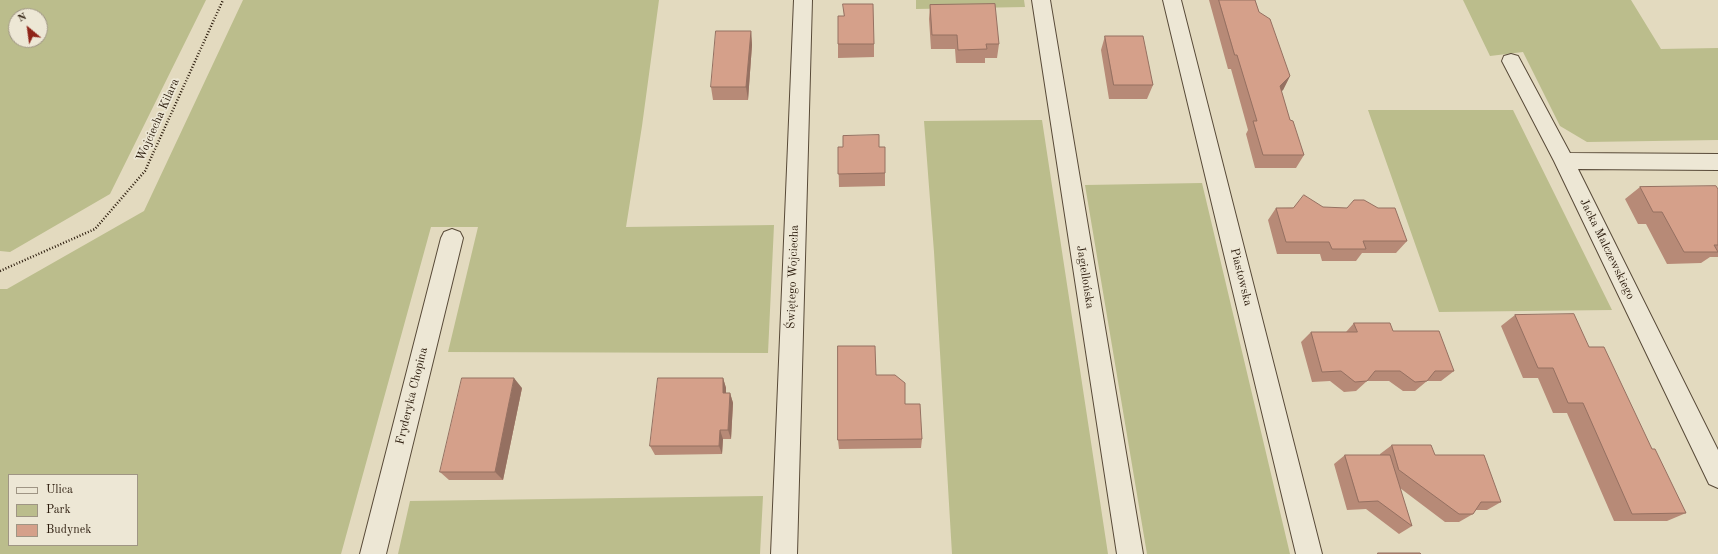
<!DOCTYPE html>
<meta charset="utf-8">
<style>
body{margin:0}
#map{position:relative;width:1718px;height:554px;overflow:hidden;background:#e3dabf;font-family:"Old Standard TT",serif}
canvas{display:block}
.legend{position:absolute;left:8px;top:474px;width:130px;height:72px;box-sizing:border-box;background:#ede7d5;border:1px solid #9f9584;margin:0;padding:5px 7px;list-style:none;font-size:12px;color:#2a1a0b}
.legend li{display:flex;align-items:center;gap:8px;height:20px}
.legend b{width:20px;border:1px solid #9f9584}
.north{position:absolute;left:8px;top:8px;width:40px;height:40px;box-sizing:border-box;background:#ede7d5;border:1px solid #9f9584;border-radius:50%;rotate:331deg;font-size:11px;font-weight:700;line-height:16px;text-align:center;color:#2a1a0b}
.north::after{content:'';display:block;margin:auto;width:14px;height:18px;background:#8f2418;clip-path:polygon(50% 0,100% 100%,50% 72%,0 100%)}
</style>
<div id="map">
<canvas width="1718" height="554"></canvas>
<ul class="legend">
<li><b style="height:5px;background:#ede7d5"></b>Ulica</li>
<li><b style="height:11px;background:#bbbd8c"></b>Park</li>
<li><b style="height:11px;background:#d5a08a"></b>Budynek</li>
</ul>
<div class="north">N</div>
</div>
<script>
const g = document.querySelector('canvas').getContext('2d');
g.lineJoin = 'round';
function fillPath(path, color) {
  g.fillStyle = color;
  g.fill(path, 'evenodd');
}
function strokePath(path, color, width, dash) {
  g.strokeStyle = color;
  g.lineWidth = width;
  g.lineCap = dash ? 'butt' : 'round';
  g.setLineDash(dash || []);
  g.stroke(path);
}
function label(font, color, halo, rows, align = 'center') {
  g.font = font + ' "Old Standard TT",serif';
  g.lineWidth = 3.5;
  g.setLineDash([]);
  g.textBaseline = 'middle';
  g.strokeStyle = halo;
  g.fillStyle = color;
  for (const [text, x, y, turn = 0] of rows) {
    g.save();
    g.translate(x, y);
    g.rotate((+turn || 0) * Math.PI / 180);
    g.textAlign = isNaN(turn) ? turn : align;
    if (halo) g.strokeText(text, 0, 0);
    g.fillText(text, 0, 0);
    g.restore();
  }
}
fillPath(new Path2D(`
 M0,0H206L110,194L10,252L0,251ZM16,16H40V40H16Z
 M243,0H659L642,126L626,227L774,225L768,353L448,352L478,227H431L341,554H0V289H7L144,211ZM9,475H137V545H9Z
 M916,0H1024L1025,7L916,9Z
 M1463,0H1631L1661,49L1718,48V140L1587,142L1560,126L1523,52L1490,56Z
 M1368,110H1513L1612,310L1439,312Z
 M1042,120L1108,554H952L934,252L924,121Z
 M1202,183L1290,554H1147L1085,185Z
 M763,496L760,554H398L410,501Z`), '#bbbd8c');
const minor = new Path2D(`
 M794,0H812L797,554H771Z
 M1032,0H1050L1143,554H1117Z
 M1163,0H1181L1322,554H1296Z
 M1511,54L1518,56L1570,153L1718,154V170L1578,169L1718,450V488L1709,484L1554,161L1502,61L1504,56Z
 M452,229L460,232L463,238L386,554H360L441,238L444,232Z`);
strokePath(minor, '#584a38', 2);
strokePath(new Path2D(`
 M0,271L95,229L145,171L223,0`), '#2a1a0b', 2.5, [1, 2]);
fillPath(minor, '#ede7d5');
fillPath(new Path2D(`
 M1209,0H1255L1259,12L1290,76L1283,90L1281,91L1290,120L1304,155L1296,168H1255L1246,134L1248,130L1231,69H1228Z
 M930,5L999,44L997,58H985V63H956L955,49H931L929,19Z
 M751,31L752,45L748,100H713L711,87Z
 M1105,36L1153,85L1147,99H1109L1101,50Z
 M838,44H874V57L838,58Z
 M838,147H879L885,173V186L839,187Z
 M1640,187L1718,189V257H1710L1701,263L1667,264L1646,224H1638L1625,199Z
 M1323,207L1407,241L1396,253H1362L1356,261H1322L1320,254H1277L1268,220L1276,208Z
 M1515,315L1589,347L1652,449L1686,513L1667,521H1614L1567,413H1553L1538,378H1523L1501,326Z
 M1354,323L1393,331L1454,371L1441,381H1427L1415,391H1403L1389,381H1367L1356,391L1344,392L1330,381L1312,382L1301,342L1311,332H1346Z
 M876,375L905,404L922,439L921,448L839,449L838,440Z
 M723,378L726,388V393H730L733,403L731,439H723L722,454L655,455L650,446Z
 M522,388L503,480H449L440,472Z
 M1392,445L1435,455L1501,502L1487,510H1476L1473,514L1459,522H1445L1400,488L1412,526L1399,534L1366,509L1347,510L1334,464L1345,455H1380V454Z`), '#b78a77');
fillPath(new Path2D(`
 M751,31L752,45L748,100L746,87Z
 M1290,76L1283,90L1272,100L1280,86Z
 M514,378L522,388L503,480L495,472Z
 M723,378L726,388V403L723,393Z
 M730,393L733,403L731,439L728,430Z
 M720,430L723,439L722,454L719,446Z`), '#957061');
const building = new Path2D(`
 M1219,0H1255L1259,12L1270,19L1290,76L1280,86L1290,120L1293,121L1304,155H1263L1253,121H1257L1237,55H1235Z
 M843,4H873L874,44H838V16H844Z
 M995,4L999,44H986L987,49L958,50L957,35H932L930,5Z
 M716,31H751L746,87H711Z
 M1105,36H1143L1153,85H1114Z
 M879,135V147H885V173L838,174V147H843V136Z
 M1716,186L1718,189V245H1714L1718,252H1684L1662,212H1653L1640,187Z
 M1304,195L1323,207L1347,208L1354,200H1364L1378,208H1395L1407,241H1363L1366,249H1332L1329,242H1286L1276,208H1293Z
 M1574,314L1589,347H1604L1652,449H1655L1686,513L1632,514L1583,403H1568L1553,368H1538L1515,315Z
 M1354,323H1390L1393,331H1439L1454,371H1435L1427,381L1415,382L1400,371H1375L1367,381L1355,382L1341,371L1322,372L1311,332H1357Z
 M838,346H875L876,375H895L905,383V404H920L922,439L838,440Z
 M462,378H514L495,472H440Z
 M658,378H723V393H730L728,430H720L719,446H650Z
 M1392,445H1431L1435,455H1484L1501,502H1481L1473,514H1459L1399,470Z
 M1345,455H1390L1412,526L1378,501L1359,502Z
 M1378,553H1420L1421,554H1378Z`);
fillPath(building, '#d5a08a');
strokePath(building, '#957061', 1);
label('12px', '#2a1a0b', '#ede7d5', [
 ["Wojciecha Kilara",158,120,-66],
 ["Jacka Malczewskiego",1607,249,64],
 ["Świętego Wojciecha",793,277,-88],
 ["Jagiellońska",1085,277,81],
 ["Piastowska",1241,277,76],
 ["Fryderyka Chopina",412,396,-76]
]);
</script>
